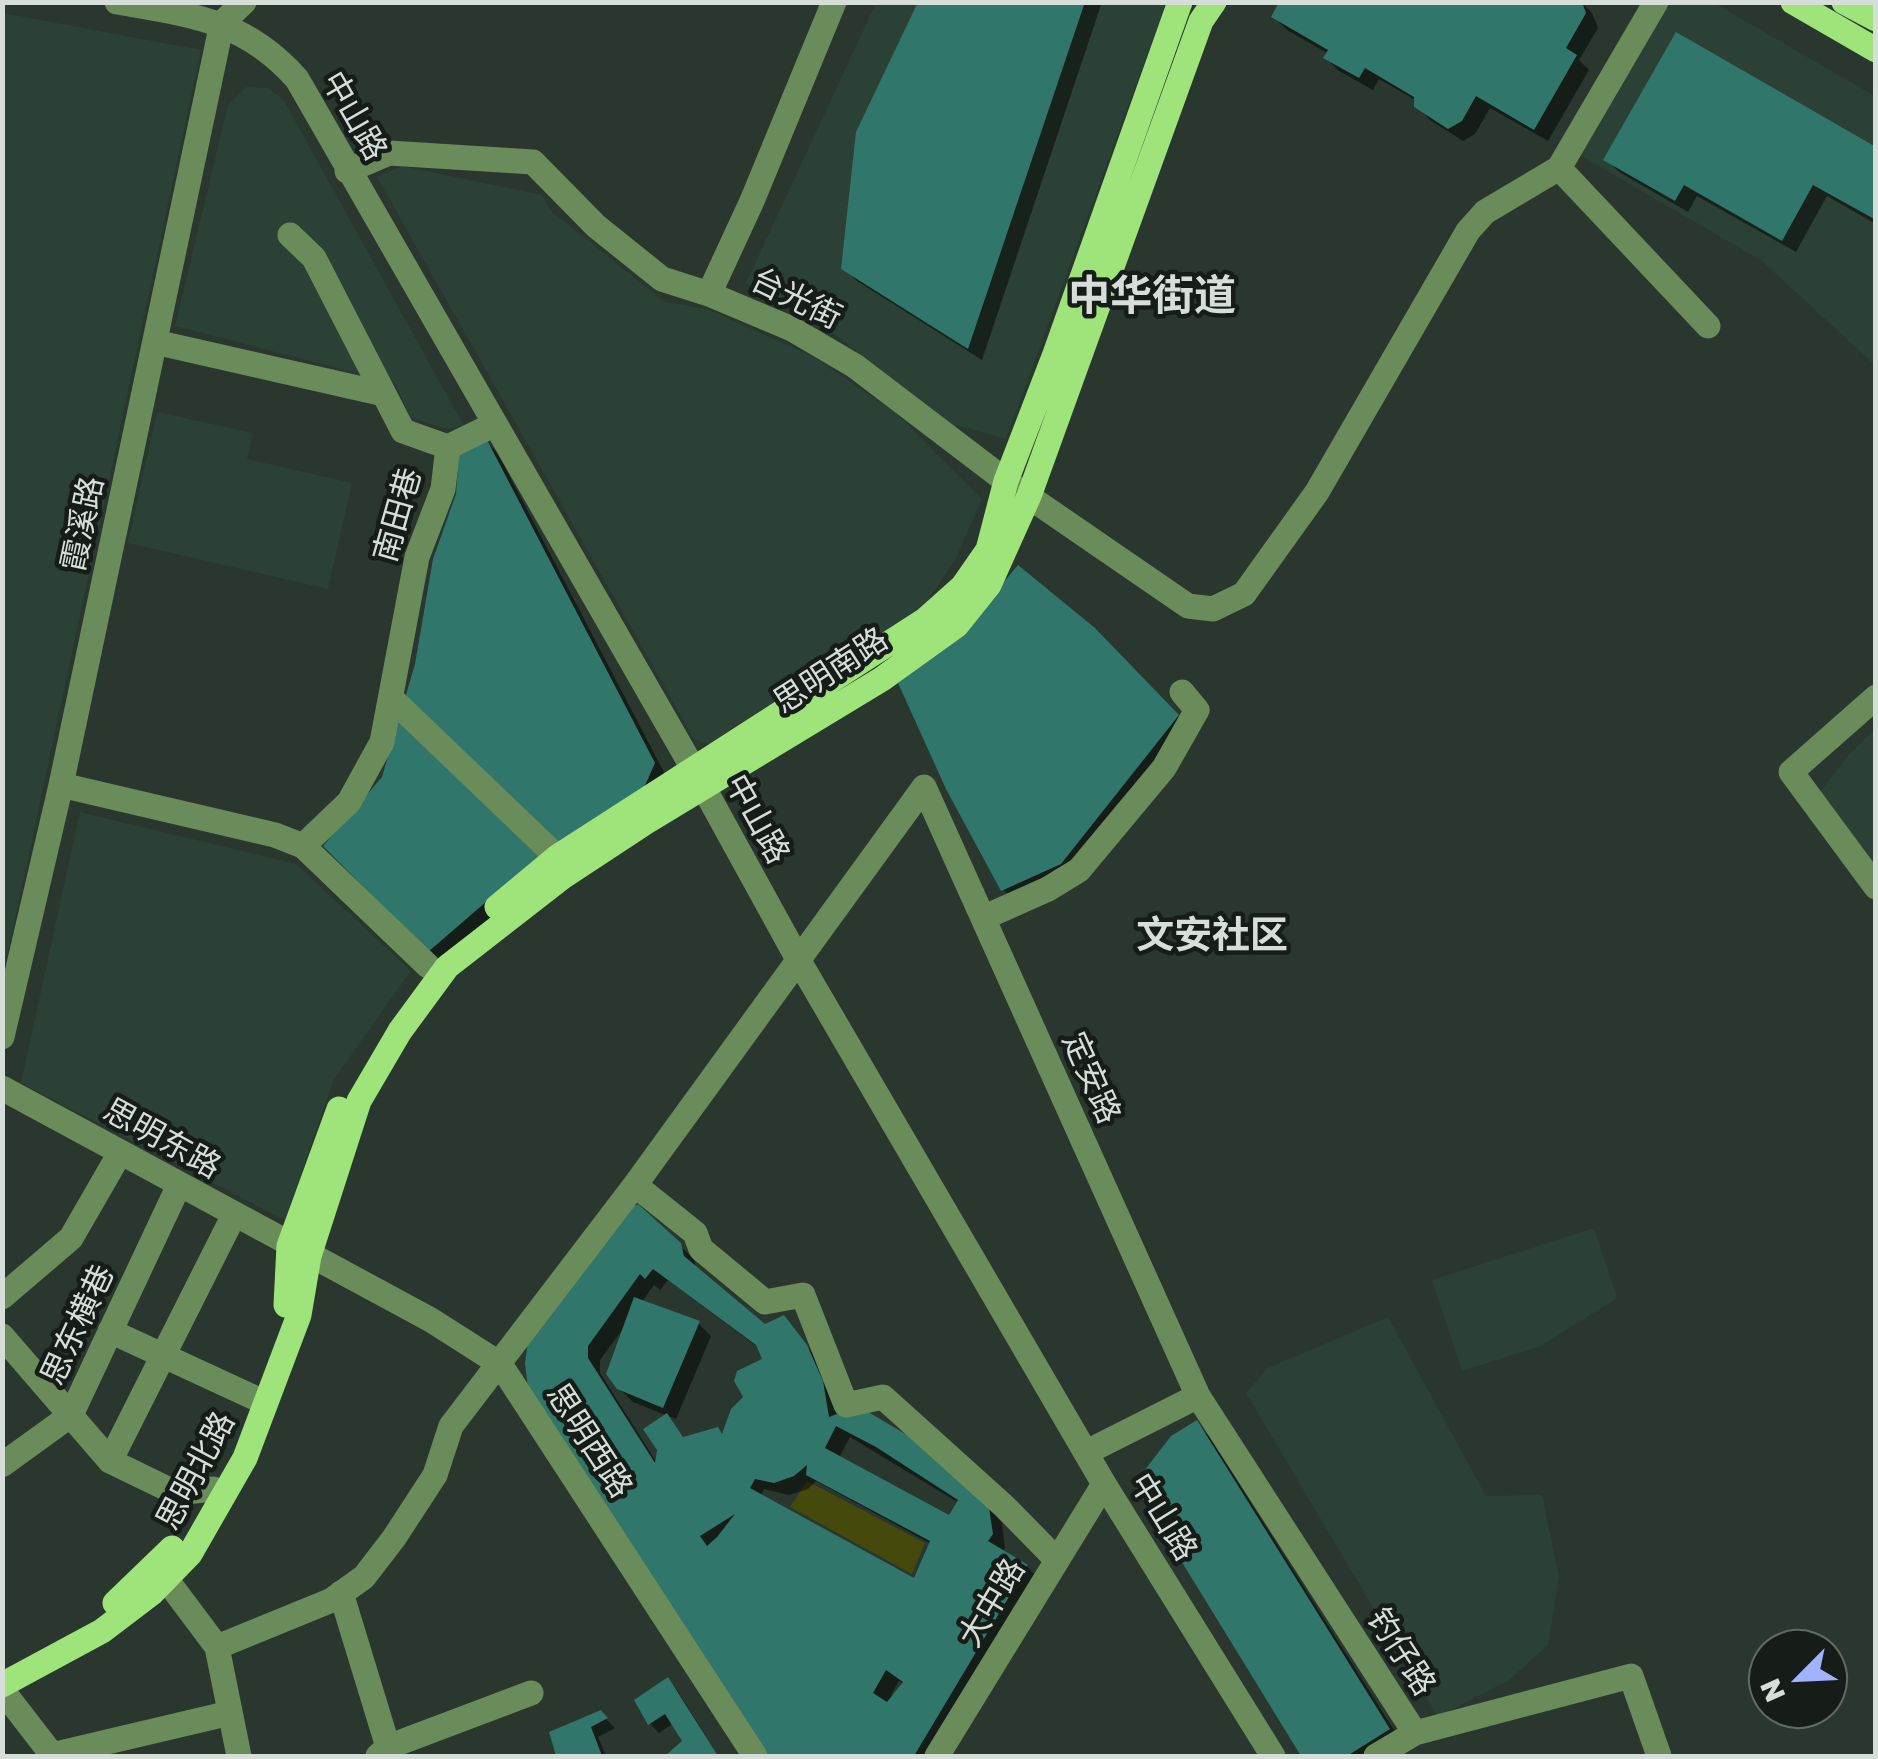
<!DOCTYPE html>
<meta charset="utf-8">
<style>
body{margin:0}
#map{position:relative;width:1878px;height:1759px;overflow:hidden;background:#29372f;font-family:"Golos Text",sans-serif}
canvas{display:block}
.frame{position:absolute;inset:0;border:5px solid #d5ded8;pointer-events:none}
.north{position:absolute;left:1748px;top:1629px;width:100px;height:100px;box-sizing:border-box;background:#161d19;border:2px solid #626a65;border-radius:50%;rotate:246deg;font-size:28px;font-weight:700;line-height:40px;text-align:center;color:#d5ded8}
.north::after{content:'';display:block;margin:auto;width:35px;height:45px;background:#a1b3fd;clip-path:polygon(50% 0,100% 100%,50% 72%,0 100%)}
</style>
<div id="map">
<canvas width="1878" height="1759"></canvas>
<div class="frame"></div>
<div class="north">N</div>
</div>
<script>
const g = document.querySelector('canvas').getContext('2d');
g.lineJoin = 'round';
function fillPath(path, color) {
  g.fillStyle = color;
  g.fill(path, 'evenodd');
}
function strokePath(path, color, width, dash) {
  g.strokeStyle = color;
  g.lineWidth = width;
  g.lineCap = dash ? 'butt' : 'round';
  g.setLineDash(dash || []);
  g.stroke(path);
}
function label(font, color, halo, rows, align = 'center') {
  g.font = font + ' "Golos Text","Noto Sans SC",sans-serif';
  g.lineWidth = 9;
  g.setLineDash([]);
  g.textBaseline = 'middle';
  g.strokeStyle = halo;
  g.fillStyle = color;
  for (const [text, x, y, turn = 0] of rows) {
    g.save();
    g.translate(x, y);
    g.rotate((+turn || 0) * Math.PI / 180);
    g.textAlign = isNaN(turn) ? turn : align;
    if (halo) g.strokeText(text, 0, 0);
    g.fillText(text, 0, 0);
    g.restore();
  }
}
fillPath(new Path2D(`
 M876,3H1166L1006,439L952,424L805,312L746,283Z
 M1665,3H1714L1875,96V365L1762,261L1578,154Z
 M3,13L201,50L3,975L2,13Z
 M246,87L267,88L283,99L464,426L447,429L411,418L395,383L175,326L228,105Z
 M402,166L542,195L550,210L665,302L707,309L814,357L896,413L982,499L955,560L924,606L713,746L694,739L377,177Z
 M157,412L253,433L247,459L352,483L328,589L128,543Z
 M1875,729V873L1818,795L1849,754Z
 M80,812L296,864L411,971L334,1079L285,1220L21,1083Z
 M1594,1228L1617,1298L1541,1346L1462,1371L1432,1280Z
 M1388,1317L1486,1496L1542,1495L1559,1577L1548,1645L1509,1680L1438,1717L1246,1393L1268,1368Z`), '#2c4135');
fillPath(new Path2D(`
 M807,1481L925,1543L912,1574L790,1507Z`), '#46490c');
fillPath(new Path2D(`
 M920,2H1102L982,360L857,281L844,268Z
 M1581,2L1592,13L1598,28L1579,60L1589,70L1548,141L1490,108L1475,134L1463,141L1430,120L1417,106V101L1379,79L1373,90L1339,71L1326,58L1329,54L1287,30L1274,17Z
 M1876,150V224L1827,196L1796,252L1697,196L1688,212L1619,172L1606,159Z
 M486,441L498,454L667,778L443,963L327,846L384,779Z
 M1094,630L1191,730L1074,876L1016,902L1003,889Z
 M679,1245L694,1259L696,1269L765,1327L784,1318L819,1361L835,1396L984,1502L1002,1523L1005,1548L1002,1552L1027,1567L1040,1580L934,1756H766L532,1335ZM668,1280L759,1348L765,1360L723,1436L684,1439L669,1416L676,1419L711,1336L698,1323L641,1303L654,1285L660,1290ZM625,1326L619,1388L633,1402L668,1416L657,1463L600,1373V1360ZM850,1437L959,1503L950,1518L839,1458ZM816,1481L933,1545L915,1582L760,1497L764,1489L789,1495L808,1489ZM899,1681L904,1684L894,1697L891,1695Z
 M1196,1423L1209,1436L1402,1743L1381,1756H1304L1137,1484Z
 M668,1681L677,1690L718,1756H668L686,1741L674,1723L659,1733L650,1724Z
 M600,1713L615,1728L598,1737L606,1756H561L552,1733Z`), '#0007');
fillPath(new Path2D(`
 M918,2H1085L968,349L841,269L856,132Z
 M1279,2H1582L1586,13L1566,48L1577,55L1534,130L1476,96L1462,121L1448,129L1414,107V97L1365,68L1359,78L1323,58L1328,50L1271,17Z
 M1676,32L1876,147V220L1813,185L1782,241L1684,185L1675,201L1603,160Z
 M486,438L655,763L639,799L531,863L428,952L323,846L382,777L415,664L433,559L456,494L459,453Z
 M1018,565L1095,628L1179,715L1061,864L1001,891L946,789L898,683L956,639Z
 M638,1204L681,1243L684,1256L765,1324L784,1315L807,1345L823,1381L829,1417L858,1406L929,1448L989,1508L993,1534L988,1541L1028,1565L914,1756H763L528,1388L525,1363L529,1334L624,1213ZM653,1269L756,1345L762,1359L737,1371L734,1381L743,1397L731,1409L722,1434L718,1427L683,1437L667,1413L643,1429L657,1450L655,1463L588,1358V1346L640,1274L645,1279ZM836,1426L876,1447L958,1500L949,1515L825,1448ZM807,1465L806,1475L930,1541L914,1578L750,1488L755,1479L774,1483L794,1476ZM735,1514L717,1537L707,1546L700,1536ZM886,1670L903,1682L887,1702L873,1693Z
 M634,1297L700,1321L663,1408L617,1389L606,1374Z
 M1197,1420L1390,1729L1347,1756H1301L1134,1484L1171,1436Z
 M668,1677L718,1756H665L682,1741L665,1714L648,1725L634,1700Z
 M601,1710L608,1718L591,1727L602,1756H556L549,1732Z`), '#31766b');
strokePath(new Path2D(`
 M117,2C191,15 245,20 297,79L694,770L799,961L1104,1484L1273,1756
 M222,23L244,2
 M1559,168L1708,326
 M347,171L389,153L533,162L596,226L662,279L709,294L792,329L855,366L1006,481L1188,606L1213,609L1244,594L1317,492L1468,231L1485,212L1559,168L1656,2
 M290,235L314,258L403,431L448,447L443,489L417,557L382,742L349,802L303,846
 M709,294L752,201L834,2
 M155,342L384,394
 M448,447L493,425
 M1876,697L1791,772L1876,887
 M391,698L557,857
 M61,785L275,835L303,846L428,966
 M983,918L1048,889L1079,870L1164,768L1197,710L1182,692
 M2,1037L61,785L222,23
 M2,1088L431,1320L500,1364L755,1756
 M635,1185L695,1233L701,1249L765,1302L803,1295L846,1405L883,1397L1005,1507L1056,1559
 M2,1297L71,1238L120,1153
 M110,1331L255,1398
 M2,1336L110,1461L176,1493L214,1489
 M1087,1452L1198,1396
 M110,1461L234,1215
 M2,1465L71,1415L179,1185
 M166,1579L217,1647L239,1756
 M341,1593L388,1747
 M217,1647L332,1600L364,1577L394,1538L435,1475L451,1426L635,1185L924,787L1198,1396L1415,1733
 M2,1690L53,1756
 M52,1755L230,1713
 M378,1756L388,1747L531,1693
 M937,1756L1104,1484
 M1376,1756L1415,1733L1631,1676L1659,1756`), '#6a8b5a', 25);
strokePath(new Path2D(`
 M1793,2L1876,50
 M1844,2L1876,19
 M497,907L557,857L925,620L963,586L988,550L1006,481L1055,354L1180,2
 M286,1305L289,1246L339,1109
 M115,1603L172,1548
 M2,1685L102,1631L152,1593L190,1554L245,1458L299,1315L309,1256L359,1101L400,1031L447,967L564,876L646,822L882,679L957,625L989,585L1029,496L1201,21L1214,2`), '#9fe37b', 25);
label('32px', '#d5ded8', '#161d19', [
 ["中山路",354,116,60],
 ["台光街",796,299,26],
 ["南田巷",398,515,-74],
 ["霞溪路",83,524,-78],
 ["思明南路",831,671,-33],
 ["中山路",757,819,61],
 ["定安路",1091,1078,66],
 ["思明东路",162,1139,29],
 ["思东横巷",78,1325,-65],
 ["思明西路",589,1441,57],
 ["思明北路",196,1471,-62],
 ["中山路",1163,1517,58],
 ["大中路",992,1603,-59],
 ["钓仔路",1401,1652,57]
]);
label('bold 38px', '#d5ded8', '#161d19', [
 ["文安社区",1212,936]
]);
label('bold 42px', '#d5ded8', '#161d19', [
 ["中华街道",1152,297]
]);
</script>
